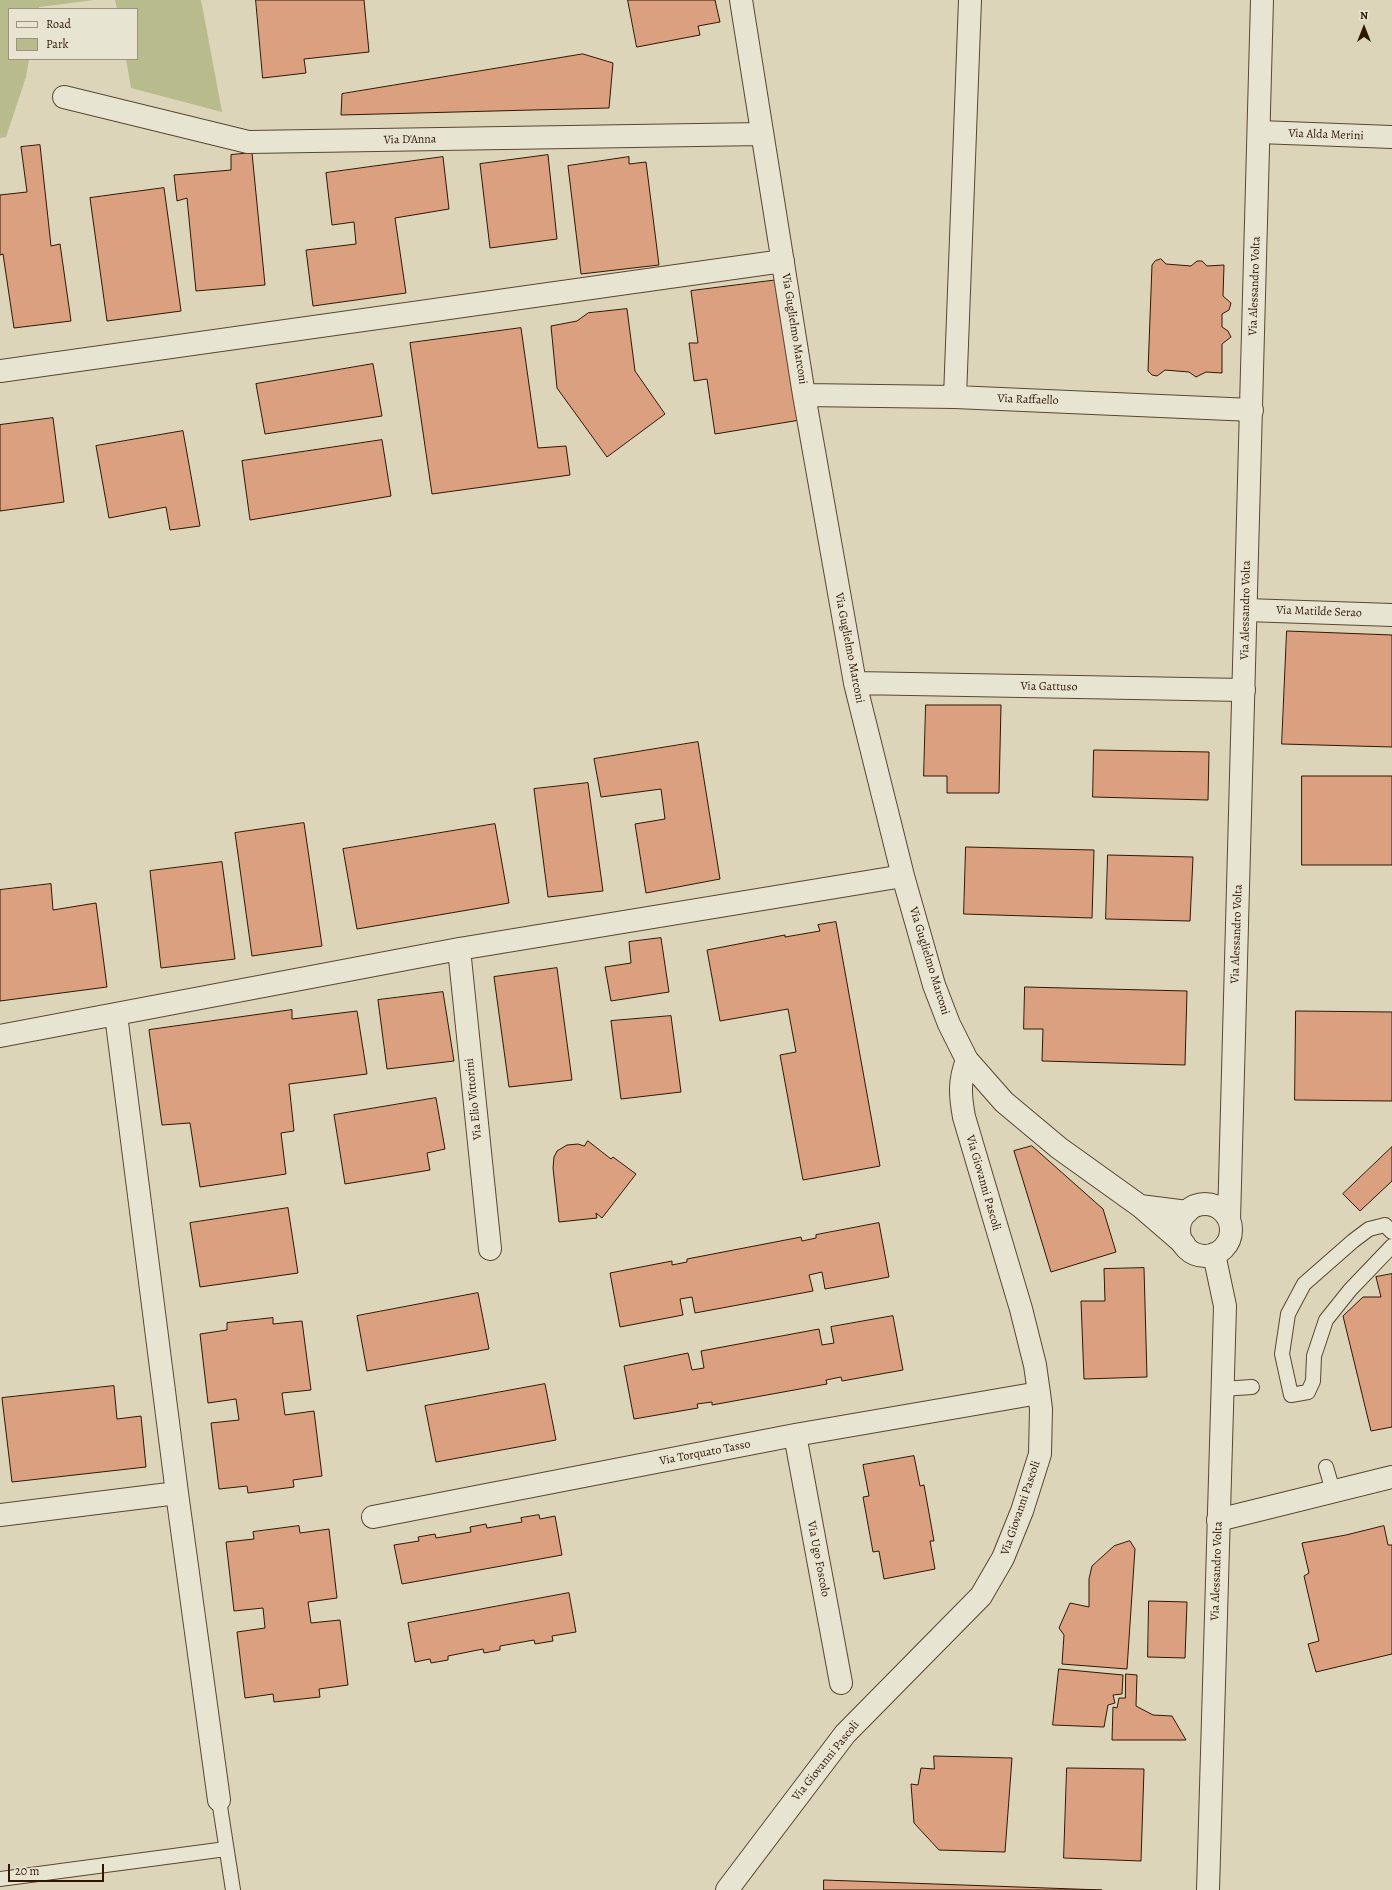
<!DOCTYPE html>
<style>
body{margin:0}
#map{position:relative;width:1392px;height:1890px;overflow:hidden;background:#dcd5ba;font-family:Alegreya,serif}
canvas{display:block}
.legend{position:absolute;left:8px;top:8px;width:130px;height:52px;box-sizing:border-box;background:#e8e4d2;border:1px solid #9e927f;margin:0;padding:5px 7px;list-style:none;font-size:12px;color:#2f1702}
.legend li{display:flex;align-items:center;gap:8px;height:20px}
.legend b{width:20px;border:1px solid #9e927f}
.north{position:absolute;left:1344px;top:8px;width:40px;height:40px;-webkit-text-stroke:3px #e8e4d2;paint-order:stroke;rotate:0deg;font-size:11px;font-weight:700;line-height:16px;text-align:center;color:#2f1702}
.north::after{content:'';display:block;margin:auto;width:14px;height:18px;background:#2f1702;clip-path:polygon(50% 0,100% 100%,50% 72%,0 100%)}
.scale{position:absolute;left:8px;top:1864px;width:96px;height:18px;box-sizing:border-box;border:2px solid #2f1702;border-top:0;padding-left:5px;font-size:12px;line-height:14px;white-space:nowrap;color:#2f1702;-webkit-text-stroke:3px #e8e4d2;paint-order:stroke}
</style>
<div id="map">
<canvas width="1392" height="1890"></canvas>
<ul class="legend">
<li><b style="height:5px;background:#e8e4d2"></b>Road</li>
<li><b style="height:11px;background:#b8bb8b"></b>Park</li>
</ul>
<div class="north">N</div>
<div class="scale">20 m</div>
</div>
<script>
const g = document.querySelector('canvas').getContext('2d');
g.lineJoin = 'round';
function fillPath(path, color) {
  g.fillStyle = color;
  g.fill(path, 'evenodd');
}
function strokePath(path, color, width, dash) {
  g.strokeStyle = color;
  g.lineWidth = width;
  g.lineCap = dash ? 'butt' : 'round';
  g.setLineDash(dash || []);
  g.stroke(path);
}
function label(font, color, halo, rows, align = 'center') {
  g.font = font + ' Alegreya,serif';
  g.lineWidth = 4;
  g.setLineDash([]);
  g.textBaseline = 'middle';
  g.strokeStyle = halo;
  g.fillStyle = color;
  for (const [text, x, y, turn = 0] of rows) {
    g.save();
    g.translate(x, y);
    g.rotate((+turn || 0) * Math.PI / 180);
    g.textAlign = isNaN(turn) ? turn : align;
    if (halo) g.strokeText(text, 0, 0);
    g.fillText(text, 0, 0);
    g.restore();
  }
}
fillPath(new Path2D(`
 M0,0H94L39,7V9H9V59H29L26,77L6,137L0,138Z
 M115,0H201L222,112L131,88L126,59H137V9H117Z`), '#b8bb8b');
const building = new Path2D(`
 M256,0H364L369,52L304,59L306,73L263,78Z
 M628,0H715L720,22L698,26L700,35L637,47Z
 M583,54L613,63L609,108L341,115L342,94Z
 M40,145L51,246L60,244L71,321L14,328L3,254L0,255V195L27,192L21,147Z
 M252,153L265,285L196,291L187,198L177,201L174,175L231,170V155Z
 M548,155L557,239L490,248L480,164Z
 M443,157L449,209L395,218L406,293L313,306L306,250L356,244L354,222L332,225L326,173Z
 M629,157V164L646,162L659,265L581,274L568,166Z
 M164,188L181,311L107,321L90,198Z
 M1161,259L1166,264L1191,266L1197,261H1202L1207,266L1224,265L1223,296L1231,303L1229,310L1222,314V327L1228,331L1231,337L1222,344V373L1206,372L1196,377L1189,372L1165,370L1157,376L1152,375L1148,371L1152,265L1155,261Z
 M778,280L800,420L715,434L707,379L694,381L689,343H698L691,291Z
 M627,309L635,371L665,414L607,457L557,388L551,326L577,321L588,313Z
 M521,328L538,448L566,446L570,475L432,494L410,343Z
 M373,364L382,416L265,434L256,384Z
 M53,418L64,502L0,511V425Z
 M183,431L200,526L170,530L166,507L109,518L96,446Z
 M382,440L391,496L250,520L242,461Z
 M1287,631L1392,635V747L1282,744Z
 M926,705H1001L999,793H947V776H924Z
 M698,742L720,879L646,893L635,824L665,819L661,789L601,797L594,759Z
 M1094,750L1209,752L1208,800L1093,797Z
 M1302,776H1392V865H1302Z
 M588,783L603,891L548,897L534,789Z
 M304,823L322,946L252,956L235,833Z
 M495,824L509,903L357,929L343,849Z
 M966,847L1094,850L1092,918L964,914Z
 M1108,855L1193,857L1190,921L1106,919Z
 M222,862L235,959L161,968L150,871Z
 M51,884L53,910L96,903L107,987L0,1001V890Z
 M836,922L880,1166L803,1180L780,1055L796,1052L788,1009L720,1021L707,950L785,935V937L820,931L818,925Z
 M661,938L669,992L611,1001L605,967L631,963L629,942Z
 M557,968L572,1080L509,1087L494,977Z
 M1025,987L1187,991L1185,1065L1042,1061L1043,1029H1024Z
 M443,992L454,1061L387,1069L378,1000Z
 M292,1010V1019L357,1011L367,1074L289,1084L294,1131L281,1133L286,1174L200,1187L190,1123L162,1125L149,1030Z
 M1296,1011L1392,1012V1101L1295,1100Z
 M671,1016L681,1092L621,1099L611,1021Z
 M436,1098L445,1149L427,1153L430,1170L345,1184L334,1115Z
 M588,1141L611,1159L613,1157L636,1174L602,1218L596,1213L597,1218L559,1222L553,1168L554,1157L557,1151L567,1145L578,1144L584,1146Z
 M1032,1146L1103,1209L1116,1252L1051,1272L1014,1151Z
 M1392,1147V1181L1360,1211L1343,1194Z
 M288,1208L298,1273L200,1287L190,1223Z
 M879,1223L889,1277L825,1289L822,1272L809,1275L813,1291L695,1313L692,1297L680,1299L683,1315L620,1327L610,1273L672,1261V1265L687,1262V1259L801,1237L802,1241L816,1238V1235Z
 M1144,1268L1147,1377L1084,1379L1081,1301H1105L1104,1269Z
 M1392,1274V1427L1371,1431L1343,1316L1363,1297H1381L1376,1277Z
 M478,1293L489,1349L367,1371L357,1316Z
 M893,1316L903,1370L842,1381L841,1377L826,1380L827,1384L712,1405V1402L697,1404L698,1408L634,1419L624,1366L688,1353L692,1370L704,1368L701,1351L819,1329L822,1345L834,1343L831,1327Z
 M273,1318V1324L302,1321L311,1390L282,1393L285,1415L314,1411L322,1476L293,1480L294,1487L248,1493L247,1486L219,1489L211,1423L239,1420L236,1399L208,1403L200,1334L227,1330V1323Z
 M545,1384L556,1440L436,1462L425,1406Z
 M114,1386L117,1419L141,1416L146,1467L12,1482L2,1398Z
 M914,1456L920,1486L924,1485L934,1541H930L935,1569L884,1579L879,1551L873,1552L863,1497L869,1496L863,1465Z
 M539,1515L540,1519L555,1516L562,1555L402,1584L394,1545L419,1541L418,1537L435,1534L436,1538L471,1532L470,1527L486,1524L487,1528L522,1522L521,1518Z
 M299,1526L300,1533L329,1529L337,1598L308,1602L311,1623L340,1620L348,1685L319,1689L320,1697L274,1702L273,1694L245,1698L237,1632L265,1628L263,1608L234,1611L226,1542L254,1539L253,1532Z
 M1384,1526L1388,1545H1392V1654L1316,1672L1308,1644L1319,1641L1304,1576L1309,1573L1302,1543L1346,1535Z
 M1130,1541L1135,1549L1127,1669L1062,1664L1064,1635L1059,1628L1070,1603L1089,1607V1579L1092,1566L1114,1546Z
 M569,1593L576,1632L552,1636L553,1641L535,1644L534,1640L500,1646V1650L484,1653L483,1649L448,1656V1660L431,1663L430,1659L415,1662L408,1623Z
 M1149,1601L1187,1602L1185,1658L1148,1657Z
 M1059,1669L1123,1675L1122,1694L1113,1695L1115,1703L1108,1705L1104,1727L1053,1725Z
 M1126,1674L1137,1675L1136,1706L1153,1715L1172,1716L1186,1740H1112L1113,1707L1117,1708L1119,1698H1125Z
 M934,1756L1012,1758L1005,1852L939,1850L914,1823L911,1784L918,1785L921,1768L934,1769Z
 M1067,1768L1144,1769L1141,1861L1064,1858Z
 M824,1880L1102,1890H824Z`);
fillPath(building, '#dba080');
strokePath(building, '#2f1702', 1);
const service = new Path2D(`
 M1392,1232L1385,1225L1369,1229L1353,1241L1304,1284L1288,1314L1282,1354L1291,1395L1308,1392L1313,1381L1314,1356L1326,1320L1350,1290L1392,1246
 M1222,1389L1252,1387
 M1326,1467L1333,1491
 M219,1800L233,1890
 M0,1879L226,1849`);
const minor = new Path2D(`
 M741,0L804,395L855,683L903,876L934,985L949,1024L967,1060L1004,1102L1059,1148L1140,1206L1184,1244
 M64,97L248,142L762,134
 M1259,132L1392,137
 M0,371L783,261
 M804,395L955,397L1252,410
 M955,397L970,0
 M1246,610L1392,615
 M855,683L1244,690
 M459,949L490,1249
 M116,1015L177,1493L219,1800
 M0,1036L459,949L903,876
 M1140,1206L1187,1212
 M795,1435L841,1683
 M0,1515L177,1493
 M373,1517L795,1435L1039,1393
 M1218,1520L1392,1477
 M727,1890L845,1734L981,1596L1003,1558L1022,1511L1040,1454L1041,1409L1039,1393L1035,1365L1021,1309L964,1117C960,1095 959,1081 967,1060`);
const tertiary = new Path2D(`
 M1179 1230a26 26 0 1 1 52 0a26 26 0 1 1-52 0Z
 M1229,1220L1262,0
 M1208,1890L1225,1306L1214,1254`);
strokePath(service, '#5a4630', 16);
strokePath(minor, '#5a4630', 24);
strokePath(tertiary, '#5a4630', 24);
strokePath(service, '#e8e4d2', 14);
strokePath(minor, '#e8e4d2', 22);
strokePath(tertiary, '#e8e4d2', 22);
label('12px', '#2f1702', '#e8e4d2', [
 ["Via Alda Merini",1326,135,2],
 ["Via D'Anna",410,140,-1],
 ["Via Alessandro Volta",1255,286,-88],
 ["Via Guglielmo Marconi",794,329,81],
 ["Via Raffaello",1028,400,2],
 ["Via Alessandro Volta",1246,610,-89],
 ["Via Matilde Serao",1319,612,2],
 ["Via Guglielmo Marconi",849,648,79],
 ["Via Gattuso",1049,687,1],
 ["Via Alessandro Volta",1237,934,-88],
 ["Via Guglielmo Marconi",929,961,73],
 ["Via Elio Vittorini",474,1099,-96],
 ["Via Giovanni Pascoli",983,1183,74],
 ["Via Torquato Tasso",705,1453,-11],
 ["Via Giovanni Pascoli",1021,1508,-71],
 ["Via Ugo Foscolo",818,1559,79],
 ["Via Alessandro Volta",1217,1571,-88],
 ["Via Giovanni Pascoli",826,1761,-51]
]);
</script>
